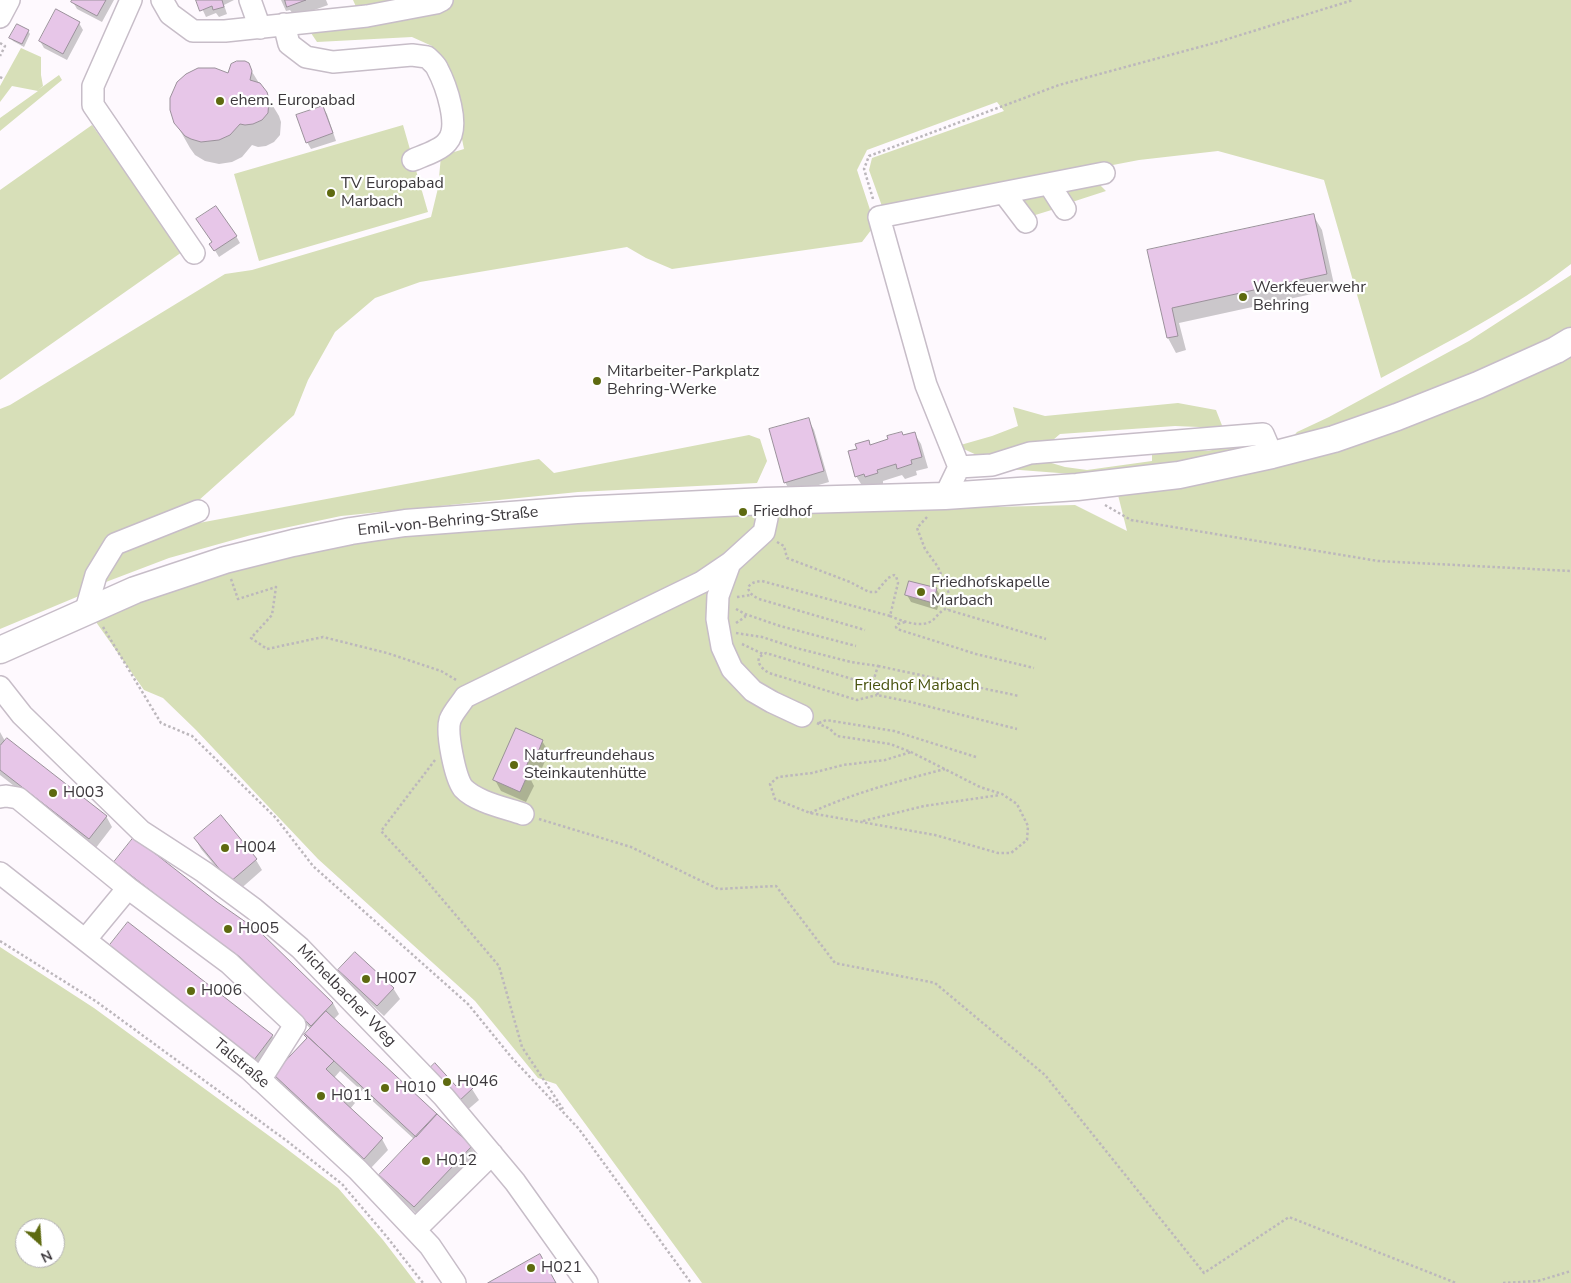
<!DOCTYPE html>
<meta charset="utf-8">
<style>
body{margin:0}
#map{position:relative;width:1571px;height:1283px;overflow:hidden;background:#fef9fe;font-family:"Nunito Sans",sans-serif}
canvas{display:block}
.north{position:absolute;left:15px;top:1218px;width:50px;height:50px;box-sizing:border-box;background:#fff;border:1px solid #b1afb1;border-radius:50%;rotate:154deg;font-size:14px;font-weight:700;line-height:20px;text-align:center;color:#3c383c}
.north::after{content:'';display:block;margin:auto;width:18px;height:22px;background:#5e6a10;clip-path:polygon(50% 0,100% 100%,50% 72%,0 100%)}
</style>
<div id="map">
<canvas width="1571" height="1283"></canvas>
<div class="north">N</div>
</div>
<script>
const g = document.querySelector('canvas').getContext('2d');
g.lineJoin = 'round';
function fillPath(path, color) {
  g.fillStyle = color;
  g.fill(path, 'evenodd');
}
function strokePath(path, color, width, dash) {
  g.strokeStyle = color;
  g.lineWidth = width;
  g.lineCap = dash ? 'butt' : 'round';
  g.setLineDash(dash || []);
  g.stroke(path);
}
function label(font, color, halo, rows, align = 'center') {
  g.font = font + ' "Nunito Sans",sans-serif';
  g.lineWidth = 4.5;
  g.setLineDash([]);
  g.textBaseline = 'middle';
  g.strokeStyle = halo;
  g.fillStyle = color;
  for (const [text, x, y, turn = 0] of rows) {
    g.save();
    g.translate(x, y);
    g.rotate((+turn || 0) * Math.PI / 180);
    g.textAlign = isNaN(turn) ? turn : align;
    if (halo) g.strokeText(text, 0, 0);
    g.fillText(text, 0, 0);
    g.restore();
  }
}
fillPath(new Path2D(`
 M353,0H1571V264C1513,309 1446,343 1381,378L1324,180L1218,151L1139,160L883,209L869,170L872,158L1004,111L997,102L867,150L857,170L875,225L862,242L672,269L646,258L627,247L420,282L375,298L335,332L308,380L294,415L198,501L107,539L85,574L79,596L0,629V409L10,405L225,274L252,270L431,217L438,188L441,156L464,149L453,94L432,46L412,37L317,42L309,30L364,24Z
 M21,48L41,57V75L43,86L38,90L59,75L62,80L0,131V118L38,91L12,86L0,102V86Z
 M92,125L182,252L0,380V190Z
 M403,125L428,212L259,261L234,174Z
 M1099,184L1106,191L1069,203L1064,189Z
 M1044,195L1058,208L1032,216L1021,199Z
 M1571,275V1283H702L556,1084L538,1078L475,1001L318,859L196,730L163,698L144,690L96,622L130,602L295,547L511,519L1075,505L1127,531L1117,491L1290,440L1297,432L1329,417L1469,341Z
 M1178,403L1216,410L1223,428L1175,426L1060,434L1046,446L990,461L957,446L992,436L1018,426L1013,407L1045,416Z
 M749,435L760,439L767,461L757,483L578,492L341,516L251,535L169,558L98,585L119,548L198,517L199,523L539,459L554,473Z
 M1251,443L1254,450L1170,467L1085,475L994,468L1031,457L1065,467L1087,470L1152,461V452L1164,450L1208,451L1236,444Z
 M0,947L94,1008L283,1146L338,1188L383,1240L416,1283H0ZM25,1228H55V1258H25Z`), '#d7dfb8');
fillPath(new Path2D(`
 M74,0H114L102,22L77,9L73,2Z
 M198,0H234L224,5L227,14L219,17L216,13L206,17Z
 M281,0H326L328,5L295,17L290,10L286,11Z
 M79,23L83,30L67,60L44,48L40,41Z
 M17,25L28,31L30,34L24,47L13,41L11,38Z
 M251,70L279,116L281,122L280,135L274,142L266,146L258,147L252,145L242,157L232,162L219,164L205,161L195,155L190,148L177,125L228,75Z
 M323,108L327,114L336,141L311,149L307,142Z
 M1313,215L1322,230L1335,289L1179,323L1186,350L1176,353L1168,338L1149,251Z
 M236,236L240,243L219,257L211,244Z
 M808,419L814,430L829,482L791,493L785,482Z
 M914,433L921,444L928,468L916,471L917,475L905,479L902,475L883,481V484L872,487L871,484L863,487L856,476L859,449L868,441L871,446Z
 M910,582L937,590L941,597L937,610L911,602L907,595Z
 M0,732L5,741L106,816L112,827L95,849L0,775Z
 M542,741L549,752L542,768L537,766L531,780L534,786L526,802L501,791L495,780Z
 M195,838L256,860L262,870L237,892L201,849Z
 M116,862L333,1003L339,1014L333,1020L471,1147L477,1158L420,1217L387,1186L381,1175L415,1140L340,1071L334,1078L349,1093L355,1103L350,1109L382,1139L388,1150L370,1169L281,1085L275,1075L308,1039L305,1035L311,1029L248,968L122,872Z
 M128,924L272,1036L279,1047L261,1070Z
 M340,970L393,988L400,999L384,1016L346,981Z
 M436,1080L456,1088L465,1080L472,1089L479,1100L465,1112Z`), '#0003');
const building = new Path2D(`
 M72,0H106L97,16L71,2Z
 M196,0H222L224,7L213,10L212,6L200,11Z
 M285,0H306L287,7Z
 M56,9L80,22L63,54L39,41Z
 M17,24L29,30L22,44L9,38Z
 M237,61H245L249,63L252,71L250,80L260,83L267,92L269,99L268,113L262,120L253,124L245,125L240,124L230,135L219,140L201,142L191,139L185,136L174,123L170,110V98L177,82L186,74L198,68H215L228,73L231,64Z
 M323,106L333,133L306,143L296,115Z
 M216,206L237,236L214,251L209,244L212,242L196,219Z
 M1314,214L1327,274L1172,308L1178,336L1167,338L1147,250Z
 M809,418L824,471L784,483L769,429Z
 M902,432L903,435L915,432L922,457L911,460L912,464L897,469L896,464L877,470L878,473L865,477L864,474L855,477L848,451L857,449L855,444L869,440L870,445L888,439L887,436Z
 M909,581L937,588L933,603L905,595Z
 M516,728L543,740L536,757L531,755L524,772L528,774L520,792L493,780Z
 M7,738L107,816L89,839L0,770V746Z
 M221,815L257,859L230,882L194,838Z
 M134,837L217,902L260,932L333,1003L311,1026L240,957L197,927L114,862Z
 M128,922L273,1035L254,1060L109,946Z
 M355,952L394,988L377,1006L338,970Z
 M326,1011L437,1114L416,1137L305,1034Z
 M305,1034L334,1061L326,1069L350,1092L342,1100L383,1138L364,1159L273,1074L307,1038L304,1035Z
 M435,1063L456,1086L465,1078L473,1088L458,1102L429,1069Z
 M437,1114L472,1146L414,1207L379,1175Z
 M540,1254L556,1283H488Z`);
fillPath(building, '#e7c6e8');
strokePath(building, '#9b919b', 1);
const minor = new Path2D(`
 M131,0L93,86V105L194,253
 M162,0L170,14L193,31H225L367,16L436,3L442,0
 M250,0L260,28
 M0,17L9,0
 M284,24L289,44L306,57L333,62L412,55L427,57C430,60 435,64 437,68C446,85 461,127 447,142C441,150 422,156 413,160
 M1049,184L1065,209
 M1004,193L1026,222
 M959,467L992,465L1030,453L1263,434L1272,455
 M945,496L959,467L926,385L879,217L1104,173
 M730,563L718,596L717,619L722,647L732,669L753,691L772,702L802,716
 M86,610L96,575L115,544L198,511
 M0,687L22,715L141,831L204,872L254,909L300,948L444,1097L515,1182L587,1283
 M0,797L6,796L18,798L128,888
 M523,814C506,808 476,802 463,788C455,777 446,733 450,720C453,712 460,705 465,697L702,582L730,563L764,532L767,518L766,501
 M0,873L249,1069L358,1170L430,1246L455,1283
 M85,940L128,888L229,963L295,1025L260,1080
 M415,1230L492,1154`);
const major = new Path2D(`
 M0,650L135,590L225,560L293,543L351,531L405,523L577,510L766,501L945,496L1077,487L1179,475L1272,455L1334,439L1397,417L1478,385L1556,350L1571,341`);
strokePath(minor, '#c7bdc8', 24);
strokePath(major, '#c7bdc8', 29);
strokePath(new Path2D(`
 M0,43L5,46L0,56
 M0,77L4,79
 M873,199L864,169L869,156L1059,85L1218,42L1353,0
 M1105,505L1131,520L1378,561L1571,571
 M927,517L917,528L925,549L938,567L952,601L948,610
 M777,542L784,546L787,558L850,582L869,592H876L888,578L894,575L896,576L898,583L890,616L762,581C746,582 743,591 759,599L865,630
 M231,579L238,599L276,587L272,615L251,638L267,649L323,637L387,653L441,671L458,681
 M737,597L751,595
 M736,609L745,614L780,626L856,646
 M890,616C902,621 922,629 933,620C937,616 940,612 945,609L1046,639
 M905,622L898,624L896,627L897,629L976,654L1034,668
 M736,623L745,617V614
 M103,627L161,723L192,736L276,818L313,866L468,1004L512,1058L579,1129L691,1283
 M736,633L762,637L796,648L851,662L878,666L872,685L880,687L877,695L911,702L1017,729
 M742,644L763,654
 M878,666L1019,696
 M872,685L766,653L759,657C757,665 763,669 769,673L857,700L877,695
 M817,723L830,729L837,736L890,744L911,752L980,787L1002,794L1017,804L1028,826L1027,840L1011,853H998L935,835L810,813L775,799L770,784L778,777L812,773L843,765L885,760L911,752
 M819,723L826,720L894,731L976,757
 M435,760L381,831L420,873L499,966L522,1047L563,1109
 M810,813C853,793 899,781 945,769
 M539,819L631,847L718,889L776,886L835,963L935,983L1045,1075L1204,1273L1289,1217L1456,1283
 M863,821L924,806L1000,795
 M0,941L97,1002L287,1141L342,1184L387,1237L423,1283
 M1503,1283L1538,1281L1571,1271`), '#bcb7bc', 2.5, [2.5, 2.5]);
strokePath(minor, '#fff', 21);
strokePath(major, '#fff', 26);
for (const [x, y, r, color] of [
 [220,101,5,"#5e6a10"],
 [331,193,5,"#5e6a10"],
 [1243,297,5,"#5e6a10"],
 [597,381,5,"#5e6a10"],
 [743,512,5,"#5e6a10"],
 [921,592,5,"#5e6a10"],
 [514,765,5,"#5e6a10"],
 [53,793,5,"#5e6a10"],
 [225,848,5,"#5e6a10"],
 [228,929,5,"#5e6a10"],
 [366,979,5,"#5e6a10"],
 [191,991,5,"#5e6a10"],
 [447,1082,5,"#5e6a10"],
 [385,1088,5,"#5e6a10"],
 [321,1096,5,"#5e6a10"],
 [426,1161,5,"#5e6a10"],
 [531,1268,5,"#5e6a10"]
]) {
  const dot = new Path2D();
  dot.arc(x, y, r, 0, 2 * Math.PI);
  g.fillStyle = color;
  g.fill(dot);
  strokePath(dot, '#fff', 2);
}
label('16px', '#3c383c', '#fff', [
 ["ehem. Europabad",230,101],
 ["TV Europabad",341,184],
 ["Marbach",341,202],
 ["Werkfeuerwehr",1253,288],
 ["Behring",1253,306],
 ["Mitarbeiter-Parkplatz",607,372],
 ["Behring-Werke",607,390],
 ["Friedhof",753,512],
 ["Friedhofskapelle",931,583],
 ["Marbach",931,601],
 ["Naturfreundehaus",524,756],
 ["Steinkautenhütte",524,774],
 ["H003",63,793],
 ["H004",235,848],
 ["H005",238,929],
 ["H007",376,979],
 ["H006",201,991],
 ["H046",457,1082],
 ["H010",395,1088],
 ["H011",331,1096],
 ["H012",436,1161],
 ["H021",541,1268]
], 'left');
label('16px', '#3c383c', '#fff', [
 ["Emil-von-Behring-Straße",448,522,-6],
 ["Michelbacher Weg",346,996,46],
 ["Talstraße",241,1064,40]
]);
label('16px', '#4a5410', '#fff', [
 ["Friedhof Marbach",917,686]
]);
</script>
